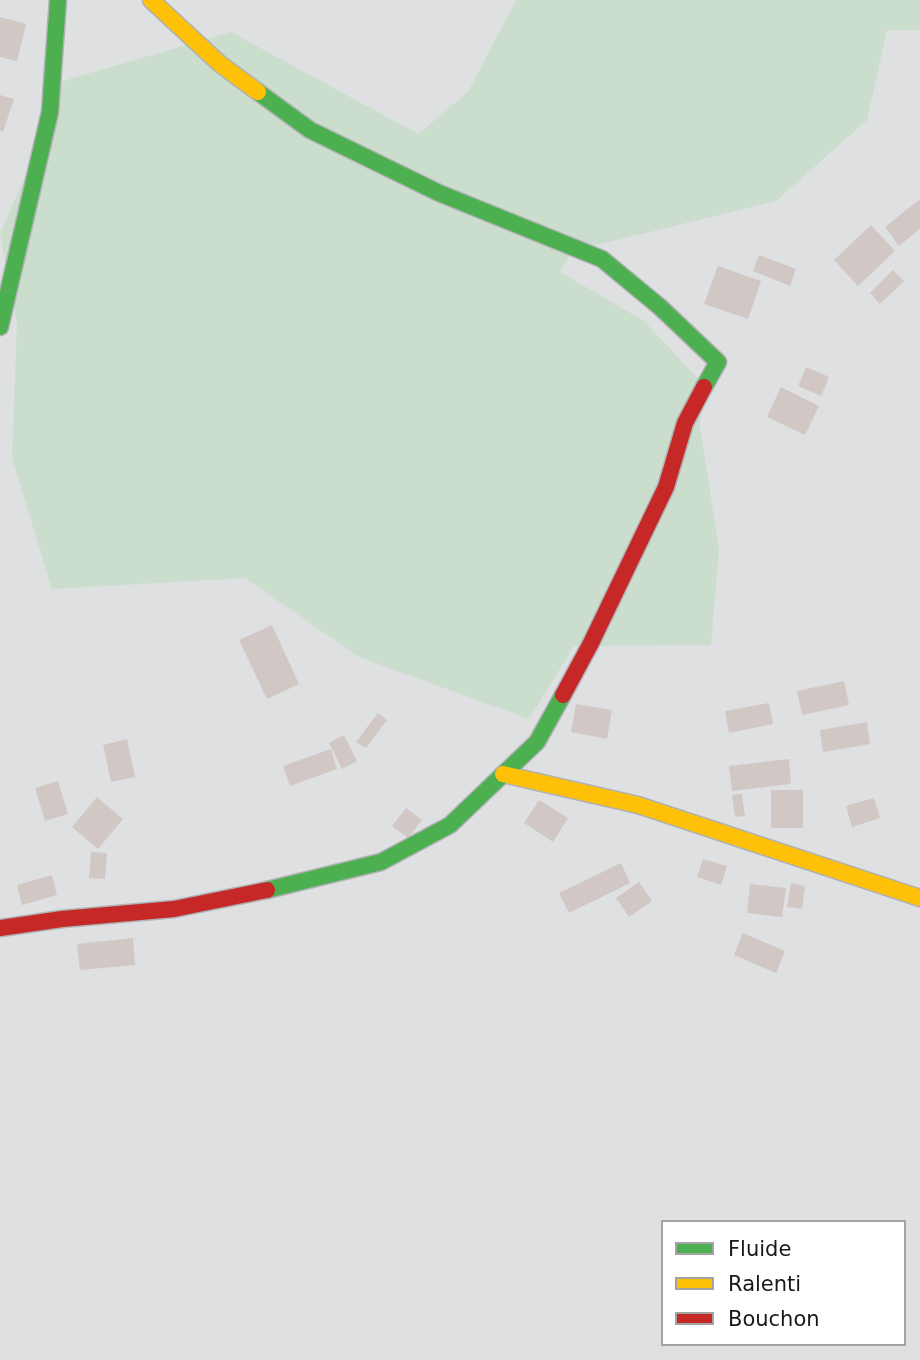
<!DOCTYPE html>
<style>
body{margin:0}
#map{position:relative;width:920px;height:1360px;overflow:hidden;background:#dee0e2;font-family:"DejaVu Sans",sans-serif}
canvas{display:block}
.legend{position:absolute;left:661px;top:1220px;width:245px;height:126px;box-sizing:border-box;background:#fff;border:2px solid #a2a3a3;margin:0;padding:9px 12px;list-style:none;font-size:21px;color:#171819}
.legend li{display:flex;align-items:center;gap:14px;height:35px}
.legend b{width:35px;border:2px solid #a2a3a3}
</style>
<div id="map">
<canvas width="920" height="1360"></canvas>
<ul class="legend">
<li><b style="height:9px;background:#4caf50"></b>Fluide</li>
<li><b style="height:9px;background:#ffc107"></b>Ralenti</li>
<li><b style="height:9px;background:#c62828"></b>Bouchon</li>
</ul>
</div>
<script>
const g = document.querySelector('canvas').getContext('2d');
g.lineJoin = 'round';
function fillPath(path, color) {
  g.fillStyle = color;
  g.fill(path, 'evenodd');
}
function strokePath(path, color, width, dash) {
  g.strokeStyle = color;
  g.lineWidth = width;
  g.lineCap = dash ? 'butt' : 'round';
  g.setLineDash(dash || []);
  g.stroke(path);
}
fillPath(new Path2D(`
 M516,0H920V30H887L867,120L776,201L572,251L560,272L644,321L701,382L700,427L719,549L711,645L574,646L529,719L359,657L245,578L52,589L12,458L17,324L0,234L39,145L56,83L231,32L418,134L468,92Z`), '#cbddcc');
fillPath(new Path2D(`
 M0,17L26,24L17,61L0,57Z
 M0,95L14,99L3,132L0,131Z
 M920,199V229L899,246L885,227Z
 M871,225L895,251L858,286L834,260Z
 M759,255L796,269L790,286L753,271Z
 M718,266L761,281L748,319L704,304Z
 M893,270L904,281L880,304L870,293Z
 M806,367L829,377L821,396L798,386Z
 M781,387L819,406L805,435L767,417Z
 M272,625L299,684L267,699L239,640Z
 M844,681L849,705L802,715L797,691Z
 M769,703L773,724L729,733L725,711Z
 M576,704L612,710L607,739L571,732Z
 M378,713L387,720L366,748L356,742Z
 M867,722L870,744L823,752L820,730Z
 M344,735L357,761L342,769L329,743Z
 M127,739L135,777L111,782L103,745Z
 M331,749L337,769L290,786L283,766Z
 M789,759L791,784L732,791L729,766Z
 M58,781L68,814L45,821L35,788Z
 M771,790H803V828H771Z
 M742,794L745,816L735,817L732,795Z
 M97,797L123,819L98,849L72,827Z
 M874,798L880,818L852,827L846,806Z
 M539,800L568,818L553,842L524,823Z
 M406,808L422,820L408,838L392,826Z
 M91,852L107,853L105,879L89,878Z
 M703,859L727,866L721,885L697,877Z
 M621,863L630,883L569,913L559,893Z
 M52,875L57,895L22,905L17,885Z
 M639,882L652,901L629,917L616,898Z
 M791,883L805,886L802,909L787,907Z
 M750,884L786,888L782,917L747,913Z
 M743,933L785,951L776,973L734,955Z
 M133,938L135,965L80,970L77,944Z`), '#d1c8c6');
const fast = new Path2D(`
 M258,92L310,130L439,193L602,259L660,307L718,362L704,387
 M0,327L50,112L58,0
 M267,890L381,862L450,825L537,742L563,695`);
const slow = new Path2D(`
 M151,0L220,64L258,92
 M503,774L638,805L920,898`);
const jam = new Path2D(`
 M563,695L591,643L666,487L685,423L704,387
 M0,928L62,919L174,909L267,890`);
strokePath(fast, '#b0b1b3', 19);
strokePath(slow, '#b0b1b3', 19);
strokePath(jam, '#b0b1b3', 19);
strokePath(fast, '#4caf50', 16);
strokePath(slow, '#ffc107', 16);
strokePath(jam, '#c62828', 16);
</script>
